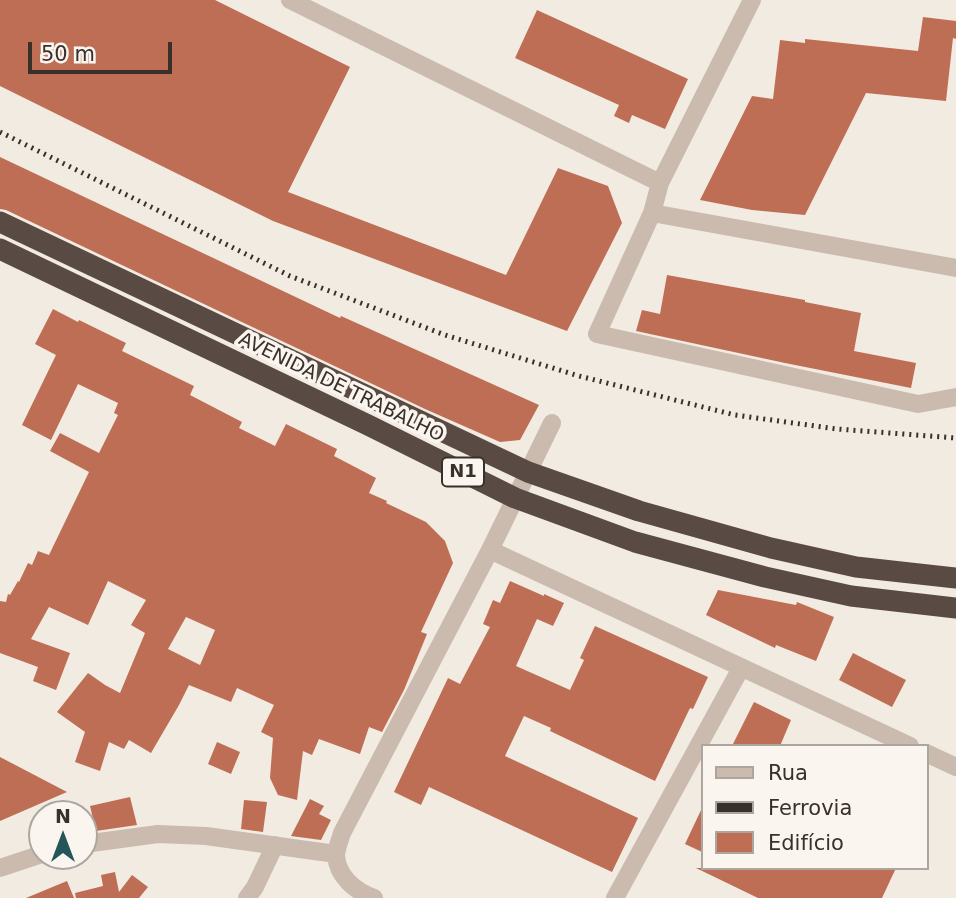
<!DOCTYPE html>
<meta charset="utf-8">
<style>
body{margin:0}
#map{position:relative;width:956px;height:898px;overflow:hidden;background:#f2ebe2;font-family:"DejaVu Sans",sans-serif}
canvas{display:block}
.legend{position:absolute;left:701px;top:744px;width:228px;height:126px;box-sizing:border-box;background:#faf5ee;border:2px solid #ada6a0;margin:0;padding:9px 12px;list-style:none;font-size:21px;color:#39302c}
.legend li{display:flex;align-items:center;gap:14px;height:35px}
.legend b{width:35px;border:2px solid #ada6a0}
.north{position:absolute;left:28px;top:800px;width:70px;height:70px;box-sizing:border-box;background:#faf5ee;border:2px solid #ada6a0;border-radius:50%;rotate:0deg;font-size:19px;font-weight:700;line-height:28px;text-align:center;color:#39302c}
.north::after{content:'';display:block;margin:auto;width:24px;height:32px;background:#245559;clip-path:polygon(50% 0,100% 100%,50% 72%,0 100%)}
.scale{position:absolute;left:28px;top:42px;width:144px;height:32px;box-sizing:border-box;border:4px solid #39302c;border-top:0;padding-left:9px;font-size:21px;line-height:24px;white-space:nowrap;color:#39302c;-webkit-text-stroke:5px #faf5ee;paint-order:stroke}
</style>
<div id="map">
<canvas width="956" height="898"></canvas>
<ul class="legend">
<li><b style="height:9px;background:#cabbae"></b>Rua</li>
<li><b style="height:9px;background:#39302c"></b>Ferrovia</li>
<li><b style="height:19px;background:#be6e54"></b>Edifício</li>
</ul>
<div class="north">N</div>
<div class="scale">50 m</div>
</div>
<script>
const g = document.querySelector('canvas').getContext('2d');
g.lineJoin = 'round';
function fillPath(path, color) {
  g.fillStyle = color;
  g.fill(path, 'evenodd');
}
function strokePath(path, color, width, dash) {
  g.strokeStyle = color;
  g.lineWidth = width;
  g.lineCap = dash ? 'butt' : 'round';
  g.setLineDash(dash || []);
  g.stroke(path);
}
function label(font, color, halo, rows, align = 'center') {
  g.font = font + ' "DejaVu Sans",sans-serif';
  g.lineWidth = 7;
  g.setLineDash([]);
  g.textBaseline = 'middle';
  g.strokeStyle = halo;
  g.fillStyle = color;
  for (const [text, x, y, turn = 0] of rows) {
    g.save();
    g.translate(x, y);
    g.rotate((+turn || 0) * Math.PI / 180);
    g.textAlign = isNaN(turn) ? turn : align;
    if (halo) g.strokeText(text, 0, 0);
    g.fillText(text, 0, 0);
    g.restore();
  }
}
fillPath(new Path2D(`
 M0,0H215L350,67L288,192L506,275L558,168L608,186L622,223L567,331L273,221L0,86Z
 M537,10L688,79L665,129L632,115L629,123L614,116L619,105L515,58Z
 M923,17L956,21V39L953,38L946,101L866,93L805,215L752,210L700,200L752,96L773,99L780,40L805,43V39L918,51Z
 M0,157L340,318L341,316L539,405L520,440L500,442L425,409L6,210L0,209Z
 M667,275L805,300V302L861,313L854,351L916,363L911,388L785,363L636,331L642,310L660,314Z
 M53,309L78,322L79,320L126,343L122,351L194,386L190,395L242,422L239,428L275,446L286,424L337,449L334,456L376,478L369,493L387,501L386,503L426,522L445,541L453,563L421,632L427,634L404,690L382,732L369,727L360,754L319,739L312,755L303,751L297,800L278,795L270,778L273,738L261,732L274,705L237,688L231,702L189,685L179,705L151,753L129,740L124,749L109,742L100,771L75,762L85,732L57,712L88,673L105,685L120,693L145,633L131,625L146,600L108,581L88,625L49,607L31,639L70,653L56,690L33,681L38,667L0,653V601L6,602L8,594L10,595L18,581L19,582L28,563L32,565L38,551L49,555L89,472L50,451L60,433L99,453L118,415L114,413L118,403L78,384L51,440L22,425L56,355L35,344ZM186,617L215,630L200,665L168,649Z
 M510,581L544,596V594L564,603L553,626L537,619L516,666L570,690L584,660L580,658L595,626L708,677L693,709L690,708L655,781L550,731L551,728L524,716L505,756L638,818L612,872L429,787L421,805L394,792L448,678L460,684L490,627L483,624L493,600L500,603Z
 M718,590L796,605L797,602L834,617L816,661L776,645L775,648L706,615Z
 M853,653L906,680L892,707L839,680Z
 M754,702L791,720L780,746H732Z
 M217,742L240,752L231,774L208,764Z
 M0,757L67,792L0,821Z
 M130,797L137,825L96,831L90,806Z
 M310,799L324,806L319,814L331,820L321,840L291,836Z
 M244,800L267,802L263,832L241,829Z
 M702,808V852L685,844Z
 M696,868H896L882,898H758Z
 M115,872L119,892L132,875L148,887L139,898H76L75,893L103,886L101,875Z
 M67,881L74,898H26Z`), '#be6e54');
strokePath(new Path2D(`
 M290,0L660,183
 M752,0L660,183L652,213L597,334L918,404L956,397
 M652,213L956,268
 M490,550L910,746
 M926,753L956,767
 M84,844L158,834L206,836L336,854
 M0,868L42,854
 M247,898L255,887L275,845
 M374,898C355,891 338,877 336,856C336,849 340,840 342,833L490,550L552,423
 M615,898L741,668`), '#cabbae', 18);
strokePath(new Path2D(`
 M0,222L528,472L639,511L771,548L856,567L956,578
 M0,249L368,425L515,498L635,542L765,577L851,596L956,608`), '#5a4a44', 21);
strokePath(new Path2D(`
 M0,132L290,276L445,335L579,376L735,415L837,429L956,438`), '#39302c', 5, [2, 5]);
for (const [x, y, w] of [
 [463,472,42]
]) {
  const box = new Path2D();
  box.roundRect(x - w / 2, y - 14.5, w, 29, 5);
  g.fillStyle = '#faf5ee';
  g.fill(box);
  strokePath(box, '#39302c', 2);
}
label('bold 18px', '#39302c', null, [
 ["N1",463,472]
]);
label('19px', '#39302c', '#faf5ee', [
 ["AVENIDA DE TRABALHO",341,388,26]
]);
</script>
